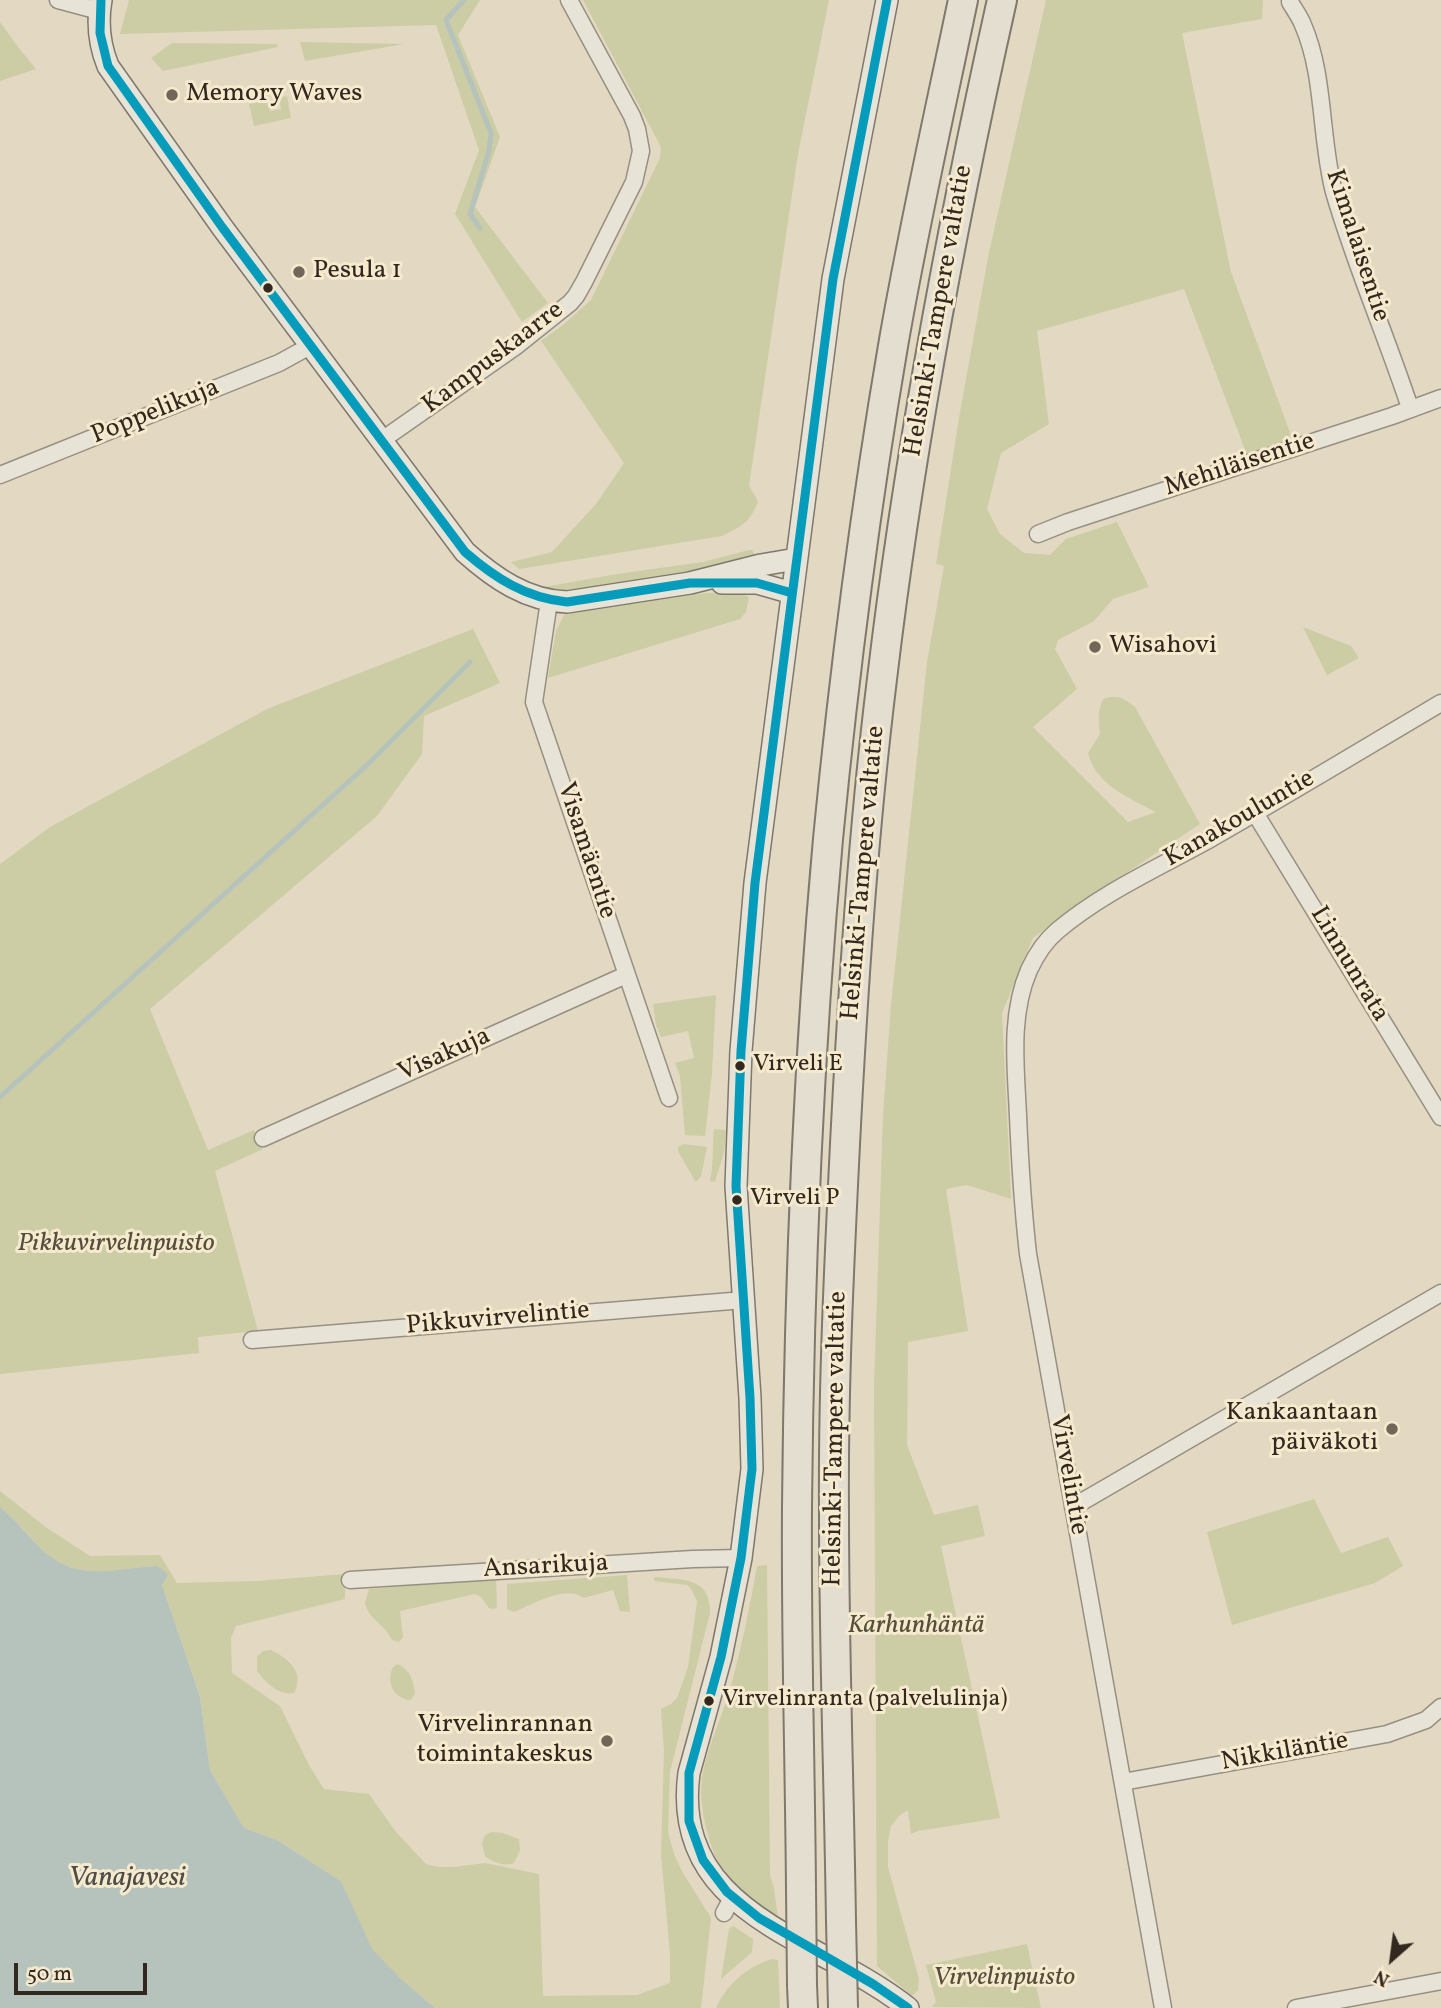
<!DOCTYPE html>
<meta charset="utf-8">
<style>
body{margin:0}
#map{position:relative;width:1441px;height:2008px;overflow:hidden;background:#e3d9c2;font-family:Vollkorn,serif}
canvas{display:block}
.north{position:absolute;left:1357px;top:1924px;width:70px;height:70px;-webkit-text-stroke:5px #f6eace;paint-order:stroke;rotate:208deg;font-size:19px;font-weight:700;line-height:28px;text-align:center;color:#33281f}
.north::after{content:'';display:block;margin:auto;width:24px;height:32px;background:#33281f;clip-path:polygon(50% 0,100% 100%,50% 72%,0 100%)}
.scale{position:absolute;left:14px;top:1963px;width:133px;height:32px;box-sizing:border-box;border:4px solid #33281f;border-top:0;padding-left:9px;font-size:21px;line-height:24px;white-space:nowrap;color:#33281f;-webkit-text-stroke:5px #f6eace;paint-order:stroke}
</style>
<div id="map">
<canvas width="1441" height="2008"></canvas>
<div class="north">N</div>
<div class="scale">50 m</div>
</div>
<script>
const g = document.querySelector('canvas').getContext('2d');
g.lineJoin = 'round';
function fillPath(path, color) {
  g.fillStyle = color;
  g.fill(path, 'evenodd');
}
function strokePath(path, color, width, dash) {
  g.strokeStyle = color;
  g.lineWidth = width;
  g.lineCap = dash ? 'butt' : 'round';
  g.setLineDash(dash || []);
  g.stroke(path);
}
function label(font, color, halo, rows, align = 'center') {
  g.font = font + ' Vollkorn,serif';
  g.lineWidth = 6;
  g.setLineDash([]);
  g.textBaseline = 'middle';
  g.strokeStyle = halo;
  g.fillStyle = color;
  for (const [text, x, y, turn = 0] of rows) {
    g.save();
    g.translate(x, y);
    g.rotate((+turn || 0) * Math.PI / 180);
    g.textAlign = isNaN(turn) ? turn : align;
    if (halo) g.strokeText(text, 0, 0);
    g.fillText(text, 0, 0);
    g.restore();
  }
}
fillPath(new Path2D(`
 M129,0H480L458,35L500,137L475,207L548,303L522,322L455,214L479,150L436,25L120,34Z
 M583,0H829L798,154L749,486L758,501C750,523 742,526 722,536L519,569L511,562L552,552L596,504L624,463L541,341L563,325L591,300L660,158L661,147Z
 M1046,0H1263L1262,19L1182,33L1231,272L1292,438L1247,455L1184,289L1037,331L1049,424L1001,453L987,509L1000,534L1024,553L1050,555L1066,539L1117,522L1149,587L1113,599L1094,621L1058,640L1055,649L1077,689L1033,727L1128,822L1156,812C1129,798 1096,785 1088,753L1100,734C1099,721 1097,711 1103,699C1118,694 1123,698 1135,707L1200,824L1066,913L1033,938L1002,1013L1011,1199L967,1185L946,1189L968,1331L908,1342L907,1445L934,1515L978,1505L985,1536L941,1546L1000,1818L918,1831L911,1834L908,1810L899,1816L891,1826L888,1842V1867L919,1979L918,1990L912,1996L877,1966L874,1386L883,1115L891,1005L927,662L944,566L936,564L960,412L989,252Z
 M0,22L18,47L36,69L0,81Z
 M300,42L404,44L305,61Z
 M172,43L277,44L278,47L163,71L151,58Z
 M287,96L291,118L254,126L249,104L268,100L270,111L281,109L279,98Z
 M749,550H752L756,557L733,568L567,594L539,588L617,574L703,562Z
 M735,591L749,597L746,612L740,619L548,678L556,631L567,609L636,599Z
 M1303,627L1351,646L1359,658L1327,675Z
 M473,629L500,683L424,716L422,754L377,816L150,1009L208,1150L254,1130L263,1149L215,1171L258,1331L198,1337L199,1353L0,1374V864L50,827L267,709Z
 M716,995L712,1073L705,1136L685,1135L680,1076L675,1063L694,1058L688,1031L661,1037L656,1025L653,1004Z
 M714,1129L726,1130L724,1152L715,1182L710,1181L712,1169Z
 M683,1144L707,1147L701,1176L697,1181H695L678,1151V1147Z
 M0,1491L47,1528L90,1556L160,1555L177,1583L257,1581L345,1574V1599L236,1626L231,1638L232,1673L280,1706L309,1765L324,1789L369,1794L396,1832L426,1864L438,1867H454L485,1863L539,1874L543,1996L637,1995L670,1983V1954L661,1854L664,1752L661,1709L671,1704L677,1698L688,1667L697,1602L692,1590L687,1585L654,1581V1577C670,1579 700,1577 707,1595C709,1600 710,1607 710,1613L670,1772L668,1832L674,1854L683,1873L711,1918L701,2008H435L401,1979L371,1949L341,1881L277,1840L244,1828L210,1770L200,1697L162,1585L168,1575L156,1566C118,1568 77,1582 46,1553C30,1538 17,1520 0,1507Z
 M1314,1499L1341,1553L1388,1537L1403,1566L1375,1583L1232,1625L1207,1532Z
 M767,1565L770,1876L774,1888L778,1918C766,1911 751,1905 741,1896C714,1870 695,1808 703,1772C709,1743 723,1715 731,1686C742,1646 750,1606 757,1566Z
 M627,1575L630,1612L620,1611L613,1590L583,1598C567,1584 531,1605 514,1612L507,1609V1584Z
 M496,1578L497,1607L494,1609L489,1608L481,1597L475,1594L400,1611L403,1637L399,1642L392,1640C385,1624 369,1620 365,1603L369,1589Z
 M271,1650C289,1659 305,1672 294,1693C279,1696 265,1682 257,1671V1657L263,1651Z
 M398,1664C411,1671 413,1680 415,1693L411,1700C393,1699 386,1682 393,1667Z
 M492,1832L503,1833L519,1839L520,1850L514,1863C504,1867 493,1862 485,1856L482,1843L485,1835Z
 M733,1926L753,1939L752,1952L721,1979L729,1929Z
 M1027,1944L1041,2008L932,2007L936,2002L926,1965Z
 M772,1959L778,1960L780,2008H716C727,1984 747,1967 772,1959Z`), '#cccca5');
fillPath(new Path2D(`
 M0,1507C17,1520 30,1539 46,1553C78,1582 118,1568 156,1566L163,1570L168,1575L162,1585L200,1697L210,1770L244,1828L277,1840L341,1881L372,1949L401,1979L435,2008H0Z`), '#b5c3bc');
strokePath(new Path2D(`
 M464,0L446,20L491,133L489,151L470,214L480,228
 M0,1097L367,765L470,662`), '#b5c3bc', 5);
const street = new Path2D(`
 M58,0L99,11
 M1290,2C1294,9 1300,17 1303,25C1325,75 1320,139 1334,192C1355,265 1386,335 1410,408
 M382,440L515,347L570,303L576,296L584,282L634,182L641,151L637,129L632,116L569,0
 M0,475L279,363L310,346
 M1038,534L1068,522L1392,416L1441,398
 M549,601L534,702L669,1098
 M1255,813L1441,1117
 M263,1138L626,975
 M252,1340L744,1300
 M1073,1507L1441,1293
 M350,1580L693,1559L741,1558
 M1123,1782L1387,1734L1426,1720L1441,1707
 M724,1913L732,1898
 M1163,2008L1028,1254C1023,1209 1020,1163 1018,1116C1016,1068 1009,1016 1029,970C1036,955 1045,941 1057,931C1103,892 1160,867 1212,838C1289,794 1365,748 1441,703
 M1296,2008L1441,1981`);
const secondary = new Path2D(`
 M101,0C97,23 99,44 108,66L222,227L465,552C494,578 527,601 567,602L690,583L761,565L796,559
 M887,0L833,279L755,883L741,1051L736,1186L750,1398L752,1469L741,1558L721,1657L689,1773C670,1916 821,1938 908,2008
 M722,583H757L792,593`);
const highway = new Path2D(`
 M801,1889C800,1762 796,1634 797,1507C799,1284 808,1061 828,839C844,674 865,510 893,346C913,230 939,115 963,0
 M841,1921C839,1785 834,1649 834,1513C833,1390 839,1266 845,1144C853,989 863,833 882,679C909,451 952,224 1002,0
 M802,1985L803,2008`);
strokePath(street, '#979082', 19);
strokePath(secondary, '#7f786c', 24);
strokePath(highway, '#7f786c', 32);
strokePath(street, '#e8e3d7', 16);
strokePath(secondary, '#e8e3d7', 21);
strokePath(highway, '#e4ded1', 28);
const highwayBridge = new Path2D(`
 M801,1889L802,1985
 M841,1921L843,2008`);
strokePath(highwayBridge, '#7f786c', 32, []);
strokePath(highwayBridge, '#e4ded1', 28);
strokePath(new Path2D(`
 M101,0L100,33L108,66L222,227L465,552C495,578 526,598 567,602L690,583H757L792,593
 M887,0L833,279L755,883L741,1051L736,1186L750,1398L752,1469L741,1558L721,1657L689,1773V1821L703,1860L727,1892L759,1918L873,1984L908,2008`), '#059cbc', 9);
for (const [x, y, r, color] of [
 [172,95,7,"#716658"],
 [299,272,7,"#716658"],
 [268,288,6,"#33281f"],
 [1095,647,7,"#716658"],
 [740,1066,6,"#33281f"],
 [737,1200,6,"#33281f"],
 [1392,1429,7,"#716658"],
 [709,1701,6,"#33281f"],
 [607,1741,7,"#716658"]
]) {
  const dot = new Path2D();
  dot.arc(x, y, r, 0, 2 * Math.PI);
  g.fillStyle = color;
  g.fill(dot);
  strokePath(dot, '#f6eace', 2.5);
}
label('24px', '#33281f', '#f6eace', [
 ["Virveli E",753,1066],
 ["Virveli P",750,1200],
 ["Virvelinranta (palvelulinja)",722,1701]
], 'left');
label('26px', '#33281f', '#f6eace', [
 ["Memory Waves",186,95],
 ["Pesula 1",313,272],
 ["Wisahovi",1109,647],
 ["Kankaantaan",1378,1414,"right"],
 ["päiväkoti",1378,1444,"right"],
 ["Virvelinrannan",593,1726,"right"],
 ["toimintakeskus",593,1756,"right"]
], 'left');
label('26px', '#33281f', '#f6eace', [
 ["Kimalaisentie",1356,246,72],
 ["Helsinki-Tampere valtatie",940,311,-80],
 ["Kampuskaarre",494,359,-37],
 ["Poppelikuja",156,413,-22],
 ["Mehiläisentie",1240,466,-18],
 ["Kanakouluntie",1240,820,-30],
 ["Visamäentie",585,851,72],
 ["Helsinki-Tampere valtatie",865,873,-85],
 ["Linnunrata",1348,965,59],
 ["Visakuja",445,1056,-24],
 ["Pikkuvirvelintie",498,1320,-5],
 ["Helsinki-Tampere valtatie",837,1439,-89],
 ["Virvelintie",1067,1475,80],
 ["Ansarikuja",546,1568,-3],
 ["Nikkiläntie",1285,1753,-10]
]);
label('italic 26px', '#554e3a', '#f6eace', [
 ["Pikkuvirvelinpuisto",116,1245],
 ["Karhunhäntä",916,1627],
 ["Virvelinpuisto",1004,1979]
]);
label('italic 28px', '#4e4c46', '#f6eace', [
 ["Vanajavesi",127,1880]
]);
</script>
